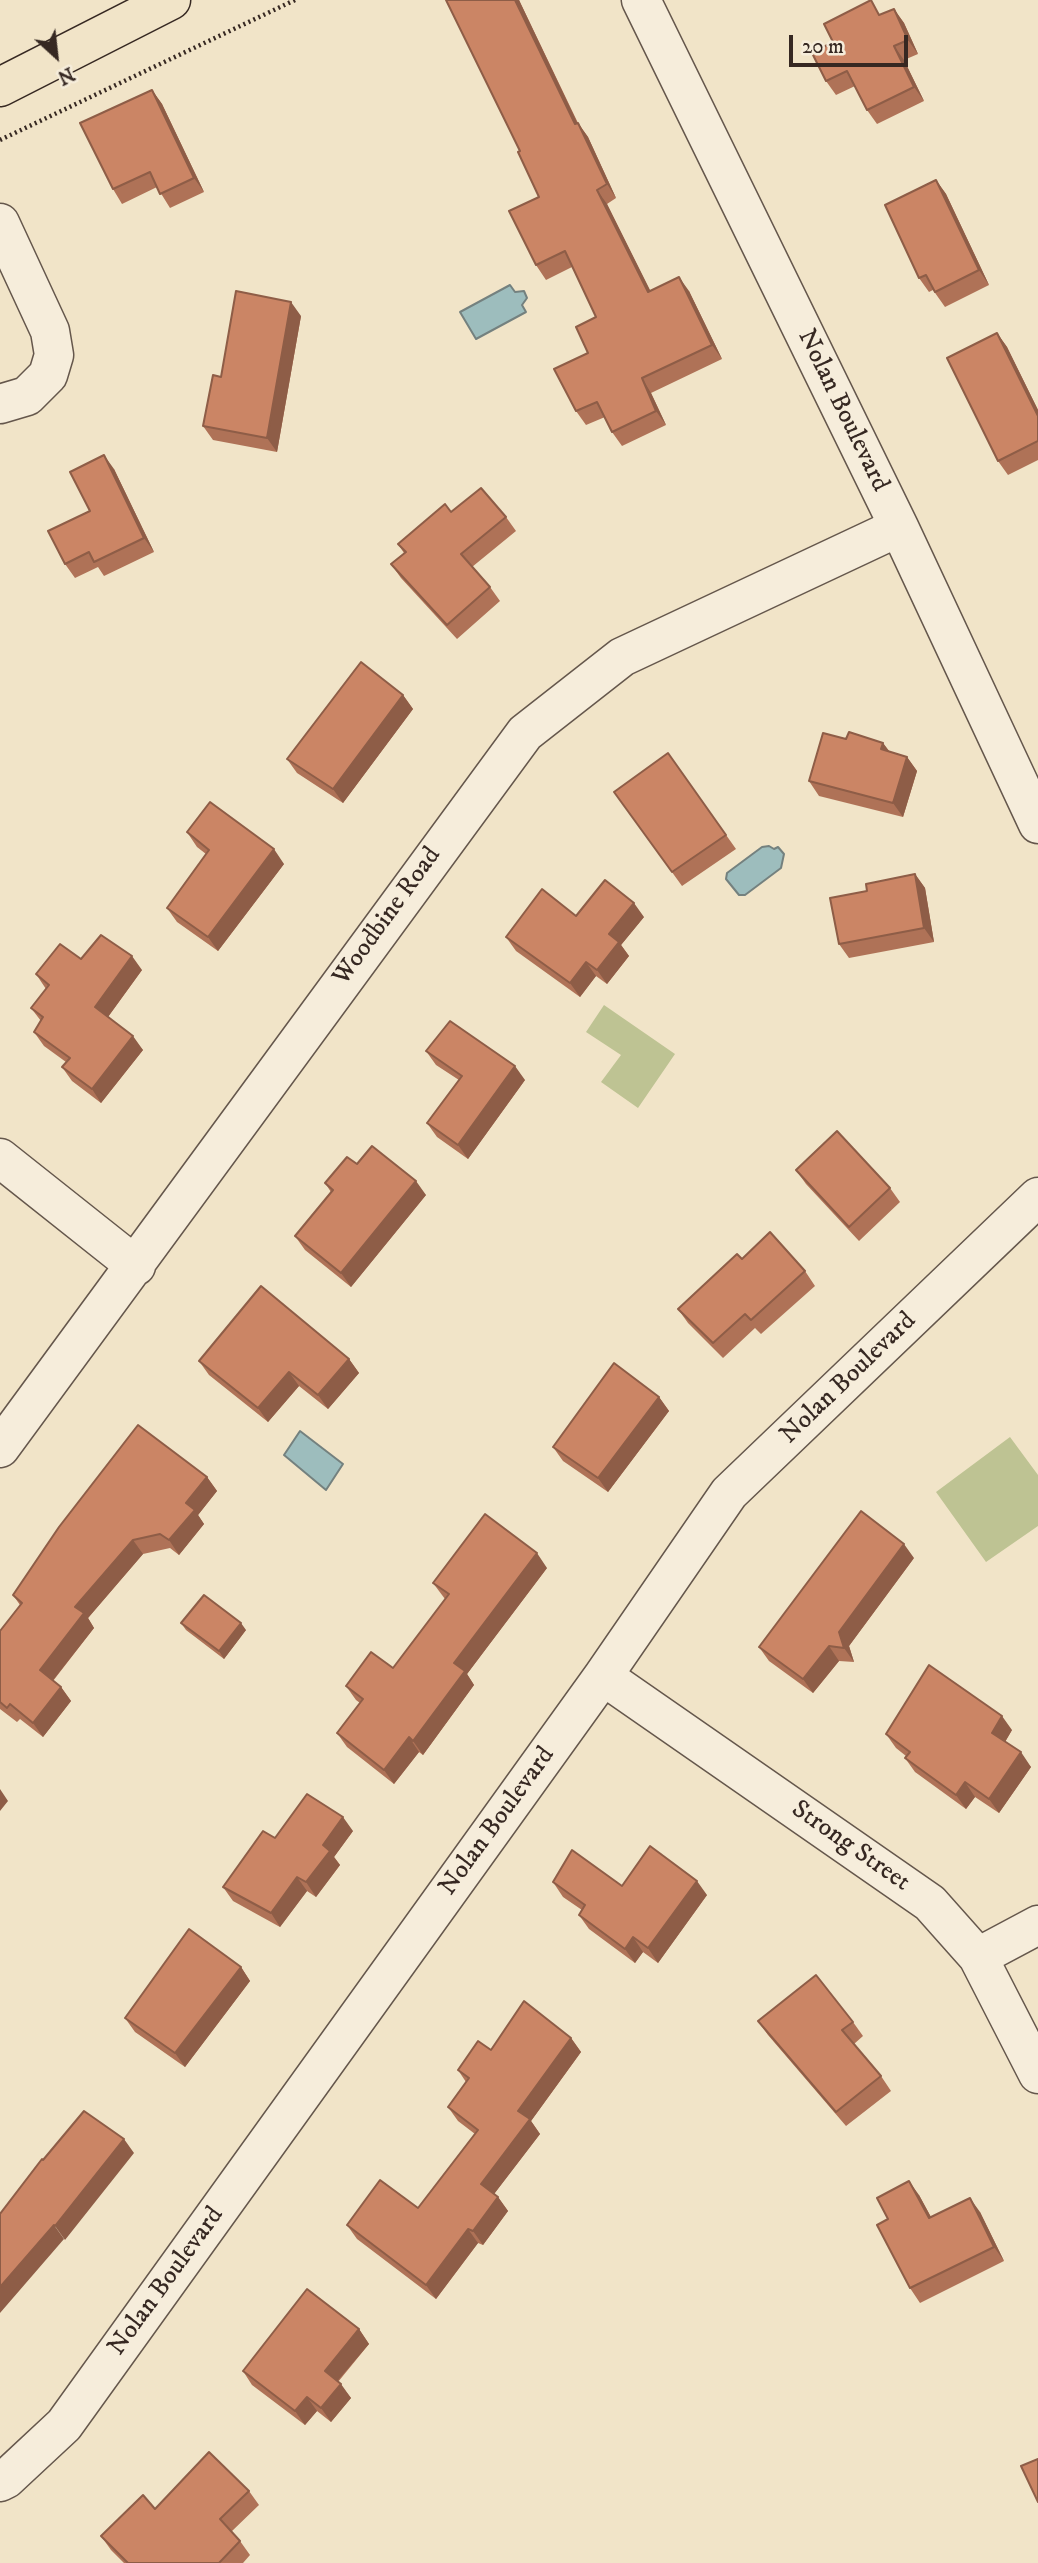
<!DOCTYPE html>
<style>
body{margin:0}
#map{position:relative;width:1038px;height:2563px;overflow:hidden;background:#f1e4c8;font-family:"IM FELL DW Pica",serif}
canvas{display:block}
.north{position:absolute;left:21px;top:21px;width:70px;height:70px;-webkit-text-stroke:5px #f6eddb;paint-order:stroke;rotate:153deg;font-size:19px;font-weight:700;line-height:28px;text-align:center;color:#362822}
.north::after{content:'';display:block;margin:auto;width:24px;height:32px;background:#362822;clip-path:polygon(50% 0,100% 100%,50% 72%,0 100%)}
.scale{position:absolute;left:789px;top:35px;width:119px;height:32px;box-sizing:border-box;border:4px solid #362822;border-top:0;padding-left:9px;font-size:21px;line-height:24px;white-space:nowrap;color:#362822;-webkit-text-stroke:5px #f6eddb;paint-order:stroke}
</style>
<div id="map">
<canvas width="1038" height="2563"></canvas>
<div class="north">N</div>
<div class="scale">20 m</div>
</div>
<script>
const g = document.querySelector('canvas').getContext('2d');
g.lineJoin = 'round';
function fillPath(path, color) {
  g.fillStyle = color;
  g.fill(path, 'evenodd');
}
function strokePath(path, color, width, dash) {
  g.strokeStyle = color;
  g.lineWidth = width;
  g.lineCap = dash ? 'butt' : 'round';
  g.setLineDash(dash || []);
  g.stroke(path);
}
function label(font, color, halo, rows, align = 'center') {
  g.font = font + ' "IM FELL DW Pica",serif';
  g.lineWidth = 6;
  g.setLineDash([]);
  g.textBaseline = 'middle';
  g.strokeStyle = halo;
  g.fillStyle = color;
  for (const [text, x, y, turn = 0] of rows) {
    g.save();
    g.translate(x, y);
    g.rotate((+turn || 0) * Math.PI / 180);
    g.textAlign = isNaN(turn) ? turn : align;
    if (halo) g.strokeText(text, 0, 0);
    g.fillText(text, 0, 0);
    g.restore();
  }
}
fillPath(new Path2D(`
 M604,1005L675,1054L638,1108L601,1082L621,1055L586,1032Z
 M1010,1437L1038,1475V1526L986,1562L936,1492Z`), '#bec393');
const water = new Path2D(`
 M510,285L515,292L524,291L527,298L522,305L526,312L476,339L460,312Z
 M769,846L774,849L778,847L784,854L781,868L745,895H739L726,879L727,873L762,847Z
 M300,1431L343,1464L326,1490L284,1455Z`);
fillPath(water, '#9dbdbd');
strokePath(water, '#74817f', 2);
const minor = new Path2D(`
 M641,0L899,527L1038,824
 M0,223L50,331L54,355L48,375L27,396L0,404
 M0,1158L136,1266
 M0,1448L525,733L622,657L899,527
 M603,1676L930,1903L978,1957L1038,2074
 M978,1957L1038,1925
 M0,2482L6,2479L64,2425L603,1676L729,1493L1038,1197`);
const major = new Path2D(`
 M0,87L171,0`);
strokePath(minor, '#65574c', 41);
strokePath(major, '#362822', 41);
strokePath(new Path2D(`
 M0,140L295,0`), '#362822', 4.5, [2, 3.5]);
strokePath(minor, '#f6eddb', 38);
strokePath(major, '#f1e4c8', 38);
fillPath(new Path2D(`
 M446,0H519L578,123L588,137L616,198L607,204L650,291H689L722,359L651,393L666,425L622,446L612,432L605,417L586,425L576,411L596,317L572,267L546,280L536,265L539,197L520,151Z
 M894,9L904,23L918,54L904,60L924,101L877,124L867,110L855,86L836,95L826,81L833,42L881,14Z
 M152,90L162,104L204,192L170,208L157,187L122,204L113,189Z
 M936,180L946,194L989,285L945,307L933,290L929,292L919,278Z
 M301,316L277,452L213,440L203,426L221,377Z
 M997,333L1007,347L1038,410V460L1008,475L998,461Z
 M114,469L154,552L104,576L98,567L75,578L65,564L90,511Z
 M451,512L506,517L516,531L472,567L490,587L500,601L457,639L401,578L391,564L404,553L398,544Z
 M403,695L413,709L343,803L297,773L287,759Z
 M846,739L883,743L890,752L907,757L917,771L903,817L819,796L809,781Z
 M668,753L736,849L682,886L614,792Z
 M187,832L284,864L218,951L177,922L167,908L206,854L197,847Z
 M915,874L925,888L934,942L849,958L839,944L867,891Z
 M576,916L644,917L621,945L629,956L607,984L596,976L580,997L516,951L506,937Z
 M81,959L142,970L108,1017L143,1050L101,1103L72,1081L62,1067L66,1062L44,1046L34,1032L41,1021L31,1008L46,989L36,974Z
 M426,1051L525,1080L468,1159L437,1137L427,1123L459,1080L436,1065Z
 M357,1164L426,1195L351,1287L305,1250L295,1236L331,1192L325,1183Z
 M796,1170L890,1188L900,1202L859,1241L806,1184Z
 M742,1259L805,1271L815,1286L761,1334L755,1328L723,1358L688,1323L678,1309Z
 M349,1359L359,1373L328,1409L299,1386L268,1422L209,1375L199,1361Z
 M659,1397L669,1411L608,1492L563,1461L553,1447Z
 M207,1477L217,1491L198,1515L204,1524L179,1555L170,1548L143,1554L88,1618L94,1628L53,1681L61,1687L71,1701L43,1737L20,1719L17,1722L0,1709V1631L20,1605L13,1595Z
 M914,1558L849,1646L854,1662L839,1661L813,1693L769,1661L759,1647Z
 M547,1568L467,1674L474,1685L423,1755L419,1752L394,1784L347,1747L337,1733L360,1703L356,1700L346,1686L393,1668L445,1599L433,1583Z
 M181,1623L246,1630L224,1659L186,1630Z
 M1012,1730L1005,1742L1031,1767L999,1813L975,1797L966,1809L915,1772L905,1758L906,1756L896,1748L886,1734Z
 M353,1831L334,1857L340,1865L316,1897L307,1891L280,1927L233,1901L223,1887L275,1838Z
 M553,1882L622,1886L707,1895L658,1963L643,1952L635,1963L589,1929L579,1915L582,1910L563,1897Z
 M241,1967L250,1981L185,2067L135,2032L125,2018Z
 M758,2021L853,2022L863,2036L854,2044L881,2076L891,2091L846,2126L768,2035Z
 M571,2038L581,2052L531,2121L540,2134L494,2194L498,2197L508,2211L483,2245L478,2243L436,2299L357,2239L347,2225L418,2208L475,2134L458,2121L448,2107L466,2082L458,2070L491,2050Z
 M919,2195L931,2217L980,2212L1004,2261L920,2303L910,2288L888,2219Z
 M359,2329L369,2344L338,2382L351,2398L331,2422L317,2411L305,2425L252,2385L243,2371Z
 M249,2491L259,2505L231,2532L240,2541L250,2555L243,2563H124L111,2550L101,2536L155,2509Z`), '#af7257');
fillPath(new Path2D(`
 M515,0H519L585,139L575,124Z
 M894,9L904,23L918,54L908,40Z
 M894,46L904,60L924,101L914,87Z
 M152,90L162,104L204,192L194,178Z
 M578,123L588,137L616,198L607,184Z
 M936,180L946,194L989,285L979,270Z
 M597,190L607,204L658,306L648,292Z
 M679,277L689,291L722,359L712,345Z
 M291,302L301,316L277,452L267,438Z
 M997,333L1007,347L1038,410V416Z
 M642,378L651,393L666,425L656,411Z
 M104,455L114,469L154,552L144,538Z
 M403,695L413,709L343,803L333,789Z
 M883,743L893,757L881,749Z
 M907,757L917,771L903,817L893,803Z
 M274,849L284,864L218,951L208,937Z
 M915,874L925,888L934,942L924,928Z
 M634,903L644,917L621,945L629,956L607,984L597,970L609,934Z
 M132,956L142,970L105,1021L95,1007Z
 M586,962L596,976L580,997L570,983Z
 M133,1036L143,1050L101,1103L92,1089Z
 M515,1066L525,1080L468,1159L458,1145Z
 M416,1181L426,1195L351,1287L341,1273Z
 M349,1359L359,1373L328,1409L318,1395Z
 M289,1372L299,1386L268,1422L258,1408Z
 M659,1397L669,1411L608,1492L598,1478Z
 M207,1477L217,1491L198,1515L204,1524L179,1555L169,1540L186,1503Z
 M133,1540L143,1554L88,1618L94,1628L50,1684L40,1670L75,1607Z
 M904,1544L914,1558L849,1646L854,1662L844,1648L839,1632Z
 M537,1553L547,1568L467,1674L474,1685L423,1755L413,1741L454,1663Z
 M241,1623L246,1630L224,1659L219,1651Z
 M829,1646L839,1661L813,1693L803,1679Z
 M61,1687L71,1701L43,1737L33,1723Z
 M1002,1716L1012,1730L1002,1747L992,1733Z
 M409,1737L419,1752L394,1784L384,1770Z
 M1021,1752L1031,1767L999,1813L989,1799Z
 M965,1782L975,1797L966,1809L956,1795Z
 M0,1789L8,1801L0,1811Z
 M343,1817L353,1831L334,1857L340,1865L316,1897L306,1882L323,1845Z
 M297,1877L307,1891L280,1927L271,1913Z
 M697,1881L707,1895L658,1963L648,1948Z
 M633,1937L643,1952L635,1963L625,1949Z
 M241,1967L250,1981L185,2067L175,2053Z
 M571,2038L581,2052L531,2121L540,2134L491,2198L481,2184L518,2111Z
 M124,2139L134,2153L65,2240L55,2226Z
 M909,2181L919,2195L939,2232L929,2218Z
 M498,2197L508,2211L483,2245L473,2231Z
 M970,2198L980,2212L1004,2261L994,2247Z
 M54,2225L64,2239L0,2313V2287Z
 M468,2229L478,2243L436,2299L426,2285Z
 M359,2329L369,2344L334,2385L325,2371Z
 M341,2384L351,2398L331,2422L321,2408Z
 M307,2397L317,2411L305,2425L295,2411Z`), '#8e5d47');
const building = new Path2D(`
 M446,0H515L575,124L578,123L607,184L597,190L648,292L679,277L712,345L642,378L656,411L612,432L597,402L576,411L554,369L588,353L576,327L596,317L565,251L536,265L509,211L539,197L518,152L520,151Z
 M871,0L879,15L894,9L908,40L894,46L914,87L867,110L847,71L826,81L812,53L833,42L824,24Z
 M152,90L194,178L160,194L150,172L113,189L80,123Z
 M936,180L979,270L935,292L926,275L919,278L885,205Z
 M236,291L291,302L267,438L203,426L213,375L221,377Z
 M997,333L1038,416V441L998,461L947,358Z
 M104,455L144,538L94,562L89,552L65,564L48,531L90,511L70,472Z
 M481,488L506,517L461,554L490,587L447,625L391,564L406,552L398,544L445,504L451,512Z
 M361,662L403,695L333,789L287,759Z
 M849,732L883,743L881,749L907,757L893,803L809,781L823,733L846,739Z
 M668,753L726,835L672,872L614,792Z
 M210,802L274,849L208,937L167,908L209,850L187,832Z
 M915,874L924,928L839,944L830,898L867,891L866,884Z
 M605,880L634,903L609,934L619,942L597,970L586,962L570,983L506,937L542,889L576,916Z
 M101,935L132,956L95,1007L133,1036L92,1089L62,1067L70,1058L34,1032L43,1017L31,1008L49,985L36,974L60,944L81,959Z
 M450,1021L515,1066L458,1145L427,1123L462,1076L426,1051Z
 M837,1131L890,1188L849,1227L796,1170Z
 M372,1146L416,1181L341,1273L295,1236L333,1190L325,1183L347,1157L357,1164Z
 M770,1232L805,1271L751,1320L745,1314L713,1343L678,1309L737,1254L742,1259Z
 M261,1286L349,1359L318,1395L289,1372L258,1408L199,1361Z
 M614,1363L659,1397L598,1478L553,1447Z
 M138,1425L207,1477L186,1503L195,1510L169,1540L160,1534L133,1540L75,1607L84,1613L40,1670L61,1687L33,1723L10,1704L7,1708L0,1702V1631L22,1603L13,1595L59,1527Z
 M861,1511L904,1544L839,1632L844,1648L829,1646L803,1679L759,1647Z
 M485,1514L537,1553L454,1663L465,1671L413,1741L409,1737L384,1770L337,1733L363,1699L346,1686L371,1652L393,1668L449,1594L433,1583Z
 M204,1595L241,1623L219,1651L181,1623Z
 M929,1665L1002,1716L992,1733L1021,1752L989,1799L965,1782L956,1795L905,1758L910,1752L886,1734Z
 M307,1794L343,1817L323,1845L330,1851L306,1882L297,1877L271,1913L223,1887L263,1831L275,1838Z
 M650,1846L697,1881L648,1948L633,1937L625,1949L579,1915L585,1905L553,1882L572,1850L622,1886Z
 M189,1929L241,1967L175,2053L125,2018Z
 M816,1975L853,2022L842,2030L881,2076L836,2112L758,2021Z
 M524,2001L571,2038L518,2111L530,2119L481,2184L498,2197L473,2231L468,2229L426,2285L347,2225L380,2180L418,2208L478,2130L448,2107L469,2078L458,2070L478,2041L491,2050Z
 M84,2111L124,2139L55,2226L54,2225L0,2287V2214L42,2159L43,2160Z
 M909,2181L929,2218L970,2198L994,2247L910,2288L877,2225L888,2219L877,2198Z
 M307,2289L359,2329L325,2371L341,2384L321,2408L307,2397L295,2411L243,2371Z
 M209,2452L249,2491L220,2519L240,2541L219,2563H128L101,2536L143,2495L155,2509Z
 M1038,2459V2502L1021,2466Z`);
fillPath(building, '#cb8565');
strokePath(building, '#8e5d47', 2);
label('26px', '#362822', '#f6eddb', [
 ["Nolan Boulevard",842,411,64],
 ["Woodbine Road",388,917,-54],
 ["Nolan Boulevard",849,1379,-44],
 ["Nolan Boulevard",498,1822,-54],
 ["Strong Street",850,1847,35],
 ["Nolan Boulevard",167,2282,-54]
]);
</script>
